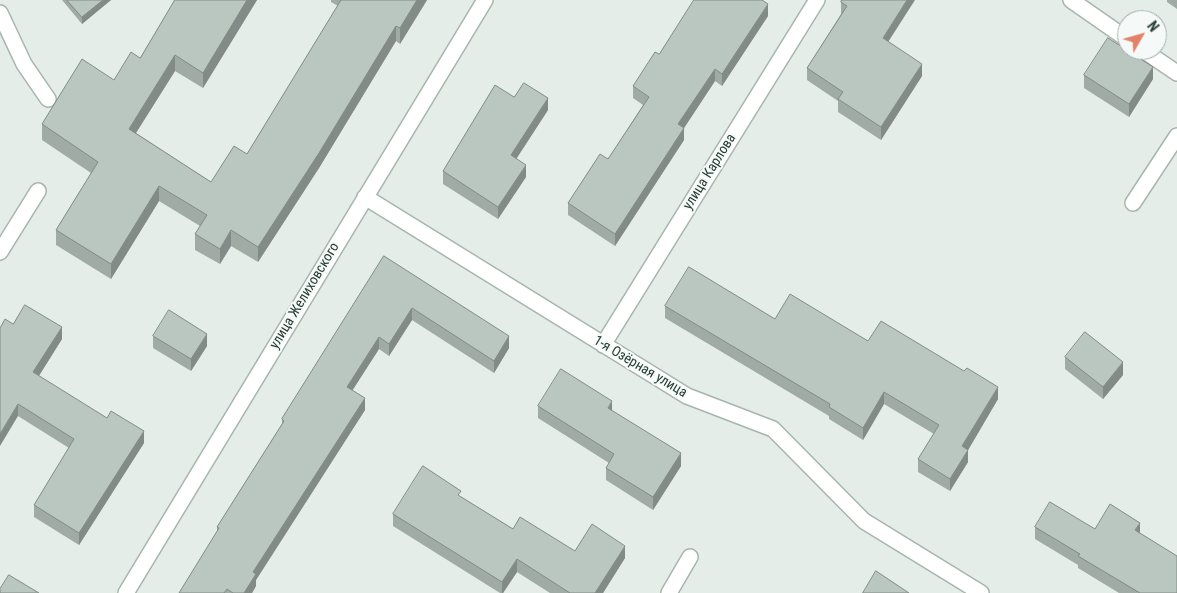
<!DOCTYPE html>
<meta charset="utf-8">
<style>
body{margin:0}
#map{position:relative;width:1177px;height:593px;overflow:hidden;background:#e5ede9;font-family:"Roboto Condensed",sans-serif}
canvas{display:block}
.north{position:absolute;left:1117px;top:10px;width:50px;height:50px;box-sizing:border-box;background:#f5f9f7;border:1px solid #a2aea9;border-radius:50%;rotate:52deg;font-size:14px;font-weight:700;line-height:20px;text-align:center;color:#263d35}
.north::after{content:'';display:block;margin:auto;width:18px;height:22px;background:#e4816b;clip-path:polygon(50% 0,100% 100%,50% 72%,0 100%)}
</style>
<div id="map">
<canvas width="1177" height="593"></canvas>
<div class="north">N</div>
</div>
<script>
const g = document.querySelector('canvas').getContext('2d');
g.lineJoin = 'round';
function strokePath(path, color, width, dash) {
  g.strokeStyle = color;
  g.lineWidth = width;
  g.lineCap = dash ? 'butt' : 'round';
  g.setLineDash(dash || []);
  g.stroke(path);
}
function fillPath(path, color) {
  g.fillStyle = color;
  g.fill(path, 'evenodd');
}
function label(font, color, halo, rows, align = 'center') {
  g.font = font + ' "Roboto Condensed",sans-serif';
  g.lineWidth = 4;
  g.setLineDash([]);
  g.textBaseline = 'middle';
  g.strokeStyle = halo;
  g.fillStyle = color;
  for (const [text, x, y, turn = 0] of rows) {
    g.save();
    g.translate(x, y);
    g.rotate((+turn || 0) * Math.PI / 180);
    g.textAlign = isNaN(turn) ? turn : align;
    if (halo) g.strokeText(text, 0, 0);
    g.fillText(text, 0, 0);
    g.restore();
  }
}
const minor = new Path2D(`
 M1071,0L1127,39
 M0,13L24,64L48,99
 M1143,50L1177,73
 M365,197L687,396L773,429L864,521L981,593
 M1133,203L1177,136
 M0,252L38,191
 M603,345L817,0
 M126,593L485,0
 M669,593L690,557`);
strokePath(minor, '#a8b5af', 18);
strokePath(minor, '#fff', 15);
fillPath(new Path2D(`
 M62,0H111L82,24Z
 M175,0H257L203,88L175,71L136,133L211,182L247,154L338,6L331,2V0H427L400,44L396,41L319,168L258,262L231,246L220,264L195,250V234L200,226L159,201L111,279L56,245V230L91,173L42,140V124L114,80L140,58Z
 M842,0L888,42L922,76L881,140L838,112V101L807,80V68L841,14V2Z
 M1167,0H1177V9L1167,2Z
 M768,16L722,86L715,81L684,128V140L615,246L568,215V203L608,159L643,105L633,98V86Z
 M1084,75L1153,79L1129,117L1084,88Z
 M514,97L548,110L516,159L526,177L498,219L443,184V171Z
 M384,256L509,348L494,373L412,320L389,356L379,349L352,390L365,410L256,580V586L252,593H179L217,532V527L282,424V419Z
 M665,306L775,319L868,341L998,399L968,450V462L950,491L918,472V459L934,434L884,404L863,440L829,419V416L665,318Z
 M13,324L62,339L39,376L144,443L79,545L34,517V505L69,448L18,416Z
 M153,336L207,346L191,371L153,348Z
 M1065,357L1123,375L1103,399L1065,369Z
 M538,406L612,411L681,466L653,510L606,480V468L609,463L538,418Z
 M461,497L513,529L575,551L625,558L603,593H550L517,572L503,593H500L393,526V514Z
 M1035,527L1095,529L1140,533L1177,593H1119L1078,568V565L1035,539Z`), '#a0aba6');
fillPath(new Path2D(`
 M103,0H111L82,24V17Z
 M247,0H257L203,88V73Z
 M417,0H427L400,44V28Z
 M907,0H915L883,50V38Z
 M768,4V16L722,86V74Z
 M396,26V41L319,168L258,262V247Z
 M175,55V71L129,144V129Z
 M922,64V76L881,140V127Z
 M1153,67V79L1129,117V104Z
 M715,69V81L684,128V140L615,246V234L678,124Z
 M548,98V110L511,167V155Z
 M526,165V177L498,219V207Z
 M159,186V201L111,279V264Z
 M231,230V246L220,264V249Z
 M412,308V320L389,356V344Z
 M62,327V339L33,385V372Z
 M207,334V346L191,371V359Z
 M509,336V348L494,373V361Z
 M379,337V349L347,399V387Z
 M1123,362V375L1103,399V387Z
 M998,387V399L964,457L968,450V462L950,491V479L962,446Z
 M884,392V404L863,440V428Z
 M365,398V410L256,580V586L252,593H244L253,572Z
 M612,401V413L608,408Z
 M18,404V416L0,446V434Z
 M144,431V443L79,545V533Z
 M681,453V466L653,510V497Z
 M1140,523V535L1135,530Z
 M625,546V558L603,593H595Z
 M517,559V572L503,593H502V582Z`), '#828b87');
const building = new Path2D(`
 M67,0H103L82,17Z
 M175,0H247L203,73L175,55L129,129L211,182L234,146L247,154L341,0H417L400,28L396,26L319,153L258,247L231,230L220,249L195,234L207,215L159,186L111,264L56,230L98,162L42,124L82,59L114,80L131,52L140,58Z
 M694,0H762L768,4L722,74L715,69L678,124L684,128L615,234L568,203L600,154L608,159L649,97L633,86L655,52L659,54Z
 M842,0H907L883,38L922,64L881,127L838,99L843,92L807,68L847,6L841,2Z
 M1108,38L1153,67L1129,104L1084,75Z
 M524,83L548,98L511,155L526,165L498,207L443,171L495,85L514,97Z
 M384,256L509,336L494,361L412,308L389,344L379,337L347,387L365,398L253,572L256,574L244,593H233L227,589L224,593H179L219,528L217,527L284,421L282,419Z
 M689,267L775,319L790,294L868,341L881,321L964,371L967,368L998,387L962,446L968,450L950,479L918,459L939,425L884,392L863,428L829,407L830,404L665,306Z
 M25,305L62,327L33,372L107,418L111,411L144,431L79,533L34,505L74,439L18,404L0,434V328L5,319L13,324Z
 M169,310L207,334L191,359L153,336Z
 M1085,332L1123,362L1103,387L1065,357Z
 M561,369L612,401L608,408L681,453L653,497L606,468L614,454L538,406Z
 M423,466L461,491L458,495L513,529L520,517L575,551L592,524L625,546L595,593H570L517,559L502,582L393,514Z
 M1050,502L1095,529L1110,504L1140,523L1135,530L1177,556V593H1140L1078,556L1080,554L1035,527Z
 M876,571L909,593H863Z
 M9,575L39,593H0V589Z`);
fillPath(building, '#bac7c1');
strokePath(building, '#828b87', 1);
label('14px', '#263d35', '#f5f9f7', [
 ["улица Карлова",710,172,-58],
 ["улица Желиховского",305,296,-59],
 ["1-я Озёрная улица",640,367,31]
]);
</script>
